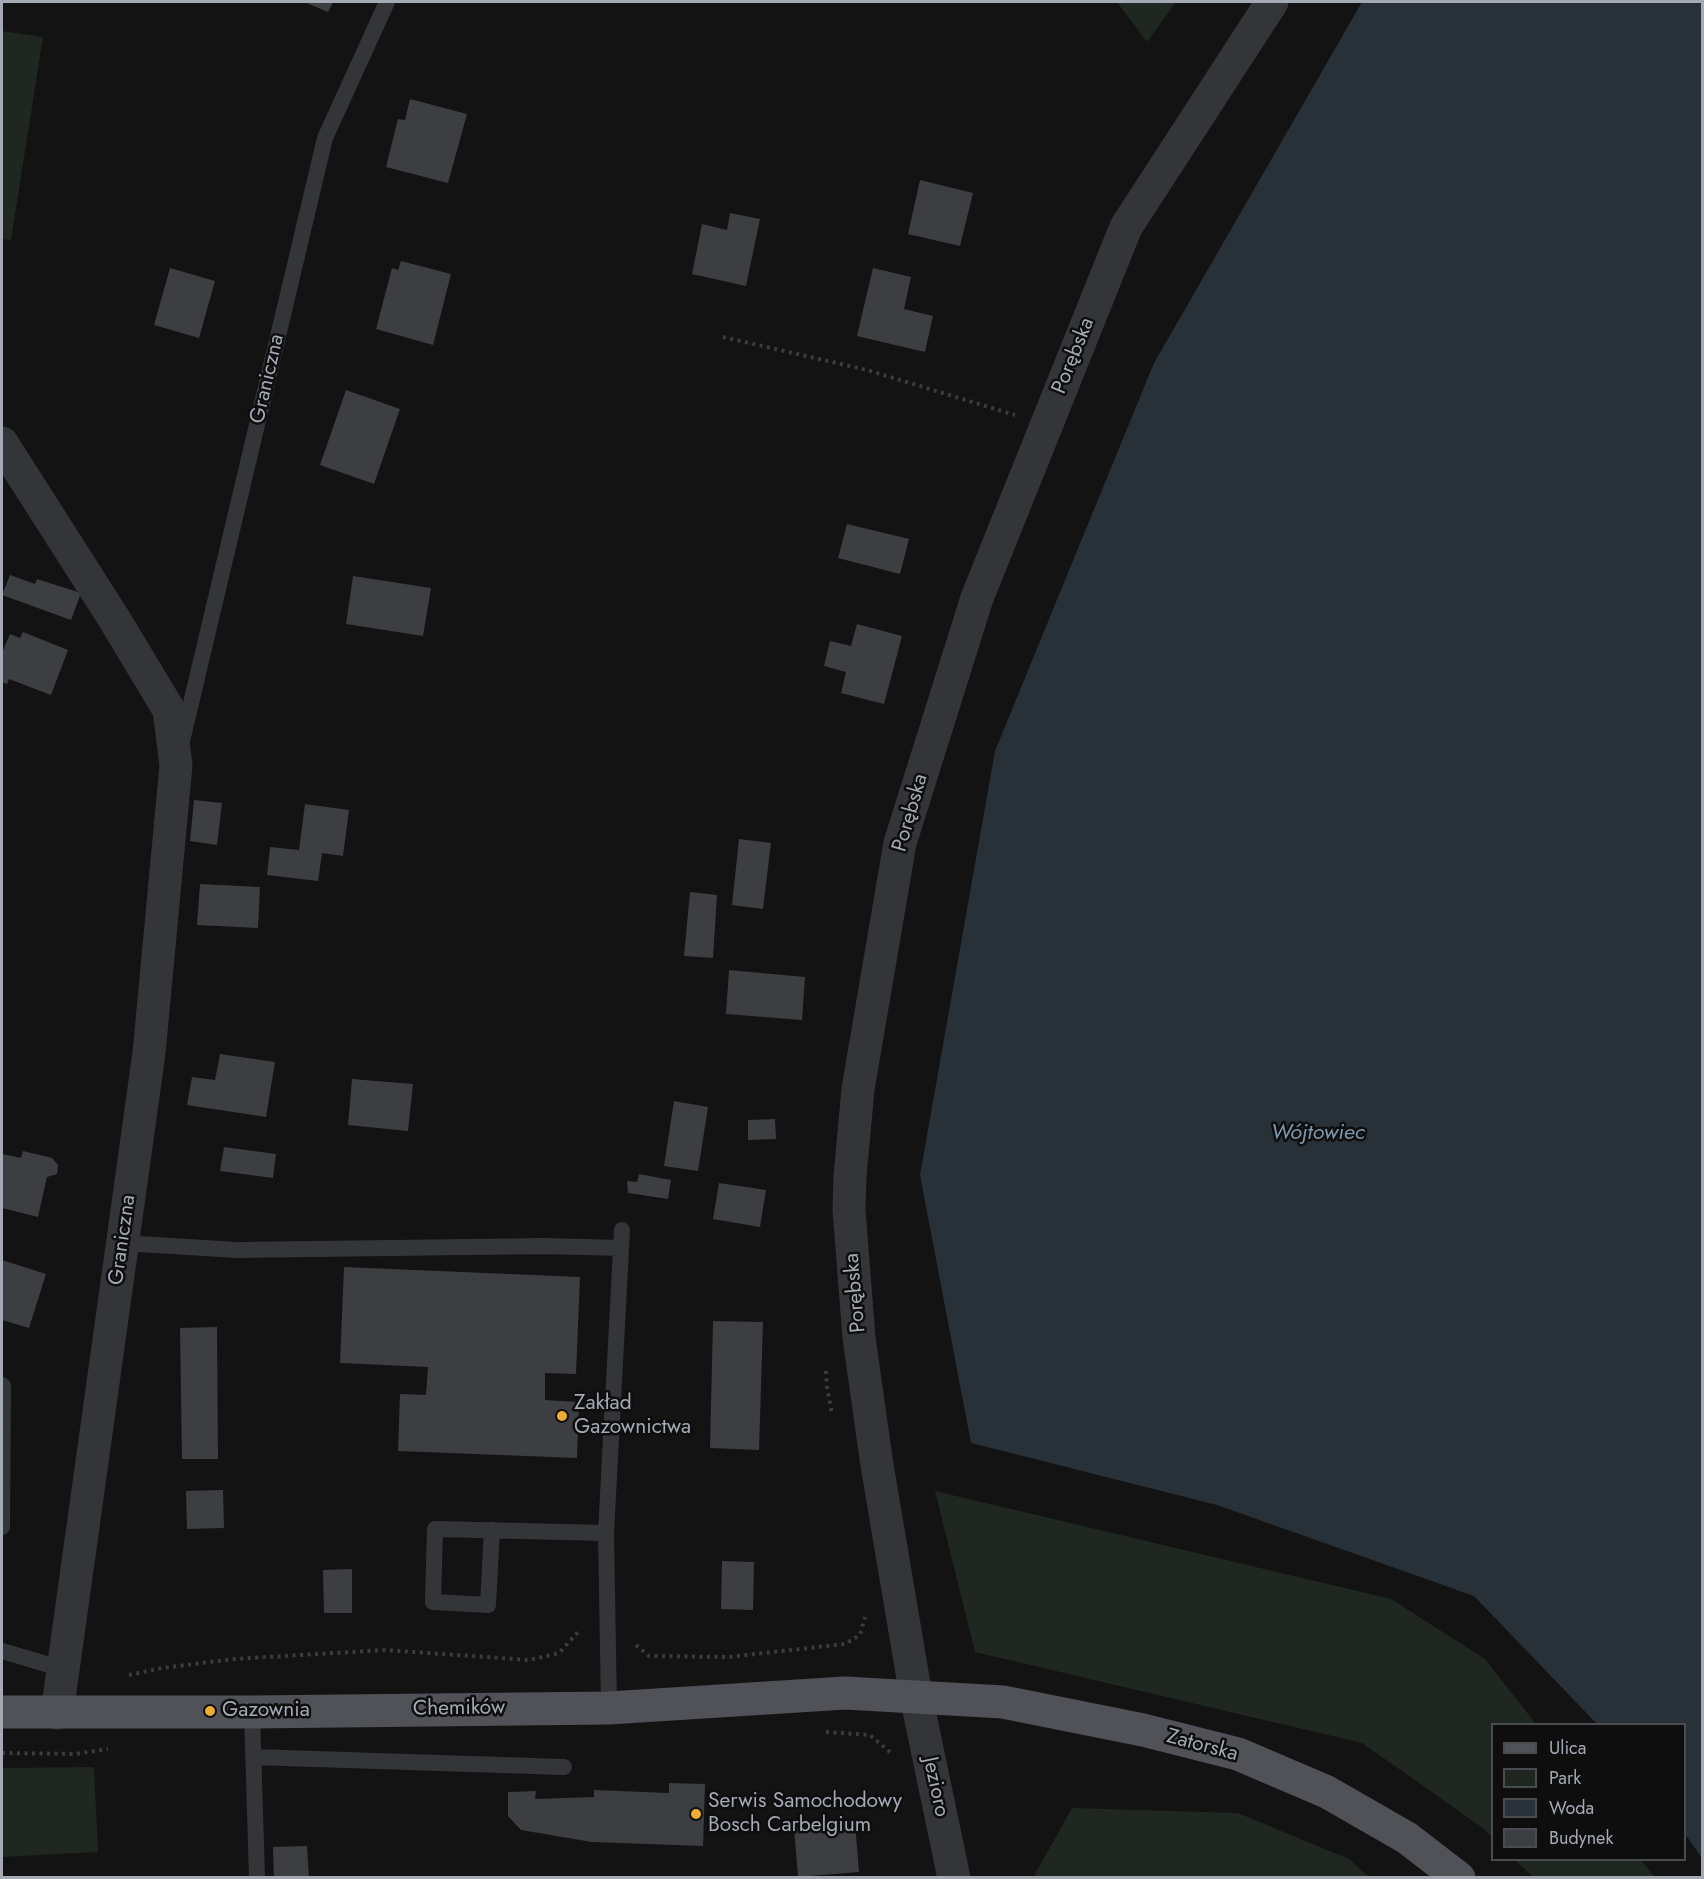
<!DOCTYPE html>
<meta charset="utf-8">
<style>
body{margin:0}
#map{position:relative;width:1704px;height:1879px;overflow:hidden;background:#131314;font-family:Jost,sans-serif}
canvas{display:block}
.frame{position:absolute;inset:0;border:3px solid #a4a9b4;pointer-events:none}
.legend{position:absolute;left:1491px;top:1723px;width:195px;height:138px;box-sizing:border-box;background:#0e0e0f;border:2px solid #4a4c51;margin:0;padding:8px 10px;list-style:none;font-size:18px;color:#a4a9b4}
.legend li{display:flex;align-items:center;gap:12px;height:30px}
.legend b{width:30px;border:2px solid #4a4c51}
</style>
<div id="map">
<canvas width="1704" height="1879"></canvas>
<div class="frame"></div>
<ul class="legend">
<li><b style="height:8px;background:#505258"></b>Ulica</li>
<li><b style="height:16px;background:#1f2720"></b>Park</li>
<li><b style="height:16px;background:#293138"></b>Woda</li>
<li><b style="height:16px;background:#3d3e41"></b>Budynek</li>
</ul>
</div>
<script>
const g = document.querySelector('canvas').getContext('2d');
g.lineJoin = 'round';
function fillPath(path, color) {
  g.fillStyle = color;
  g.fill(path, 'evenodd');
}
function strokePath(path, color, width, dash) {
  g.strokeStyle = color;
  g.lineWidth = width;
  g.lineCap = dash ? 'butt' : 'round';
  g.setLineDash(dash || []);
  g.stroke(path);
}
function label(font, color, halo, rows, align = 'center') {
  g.font = font + ' Jost,sans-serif';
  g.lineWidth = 5;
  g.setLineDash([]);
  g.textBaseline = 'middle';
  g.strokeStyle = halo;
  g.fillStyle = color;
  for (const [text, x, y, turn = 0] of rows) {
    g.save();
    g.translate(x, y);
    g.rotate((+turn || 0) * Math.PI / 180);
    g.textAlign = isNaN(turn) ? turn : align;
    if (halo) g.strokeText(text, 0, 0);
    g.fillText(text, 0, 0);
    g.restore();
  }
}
fillPath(new Path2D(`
 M1117,2H1176L1147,42Z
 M2,31L43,37L11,240L2,239Z
 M935,1491L1391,1599L1485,1659L1536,1724H1492V1837L1483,1828L1362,1743L975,1652Z
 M94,1767L98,1852L2,1857V1768Z
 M1072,1808L1238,1813L1349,1859L1369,1877H1035V1874Z
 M1515,1860H1641L1655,1877H1533Z`), '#1f2720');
fillPath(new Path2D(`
 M1362,2H1702V1858L1685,1834L1684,1724H1597L1474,1596L1217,1505L971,1443L920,1175L995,751L1154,363Z`), '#293138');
fillPath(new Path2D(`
 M304,2H333L328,12Z
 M410,99L467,114L448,183L386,167L398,119L405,120Z
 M920,180L973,193L960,246L908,234Z
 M730,213L760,219L746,286L692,274L702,224L727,230Z
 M401,261L451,274L433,345L376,329L392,268L398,270Z
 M170,268L215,281L199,338L154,325Z
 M873,268L911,277L904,309L933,316L925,352L857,336Z
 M346,390L400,409L374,484L320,465Z
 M847,524L909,539L900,574L838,558Z
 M10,575L35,584L37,579L81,593L71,620L2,595Z
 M353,576L431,588L423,636L346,624Z
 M857,624L902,636L884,704L841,693L846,672L824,666L830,641L851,646Z
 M23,632L68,650L51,695L9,679L7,684L2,682V653L10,634L20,638Z
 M194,800L222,803L217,845L190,841Z
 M305,804L349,810L343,856L322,853L318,881L267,875L270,847L299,850Z
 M739,839L771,843L763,909L732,905Z
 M200,884L260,887L258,928L197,925Z
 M690,892L717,895L713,958L684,956Z
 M729,970L805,977L802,1020L726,1014Z
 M220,1054L275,1062L266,1117L187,1105L192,1077L215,1080Z
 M352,1079L413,1084L408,1131L348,1125Z
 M674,1101L708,1107L698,1171L664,1166Z
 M775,1119L776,1139L748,1140V1120Z
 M224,1147L276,1154L273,1178L220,1171Z
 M23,1151L52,1158L58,1165L57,1174L47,1177L38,1217L2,1208V1154L21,1158Z
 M639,1174L671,1180L668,1199L628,1193L627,1181L637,1182Z
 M719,1183L766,1190L760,1227L713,1219Z
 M2,1260L46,1274L29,1328L2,1320Z
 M344,1267L580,1277L576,1374L545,1373V1400L579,1402L577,1458L398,1451L400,1394L426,1395L428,1367L340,1363Z
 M713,1321L763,1322L759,1450L710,1448Z
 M217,1327L218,1459H182L180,1328Z
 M223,1490L224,1528L187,1529L186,1491Z
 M722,1561L754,1562L753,1610L721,1609Z
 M352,1569V1613H324L323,1570Z
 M669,1783L705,1784L703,1846L592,1842L521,1830L508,1816V1792L536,1791L535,1799L594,1797V1790L669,1793Z
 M855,1823L859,1872L798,1877L794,1828Z
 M307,1846L309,1878H274L273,1847Z`), '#3d3e41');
strokePath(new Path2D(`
 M723,337L867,370L1015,415
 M826,1371L827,1387L832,1414
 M636,1645L649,1656L729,1657L845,1644L860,1635L865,1617
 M129,1675L162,1668L234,1659L385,1650L529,1660L559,1653L578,1632
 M826,1732L870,1735L892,1754
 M2,1753L75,1754L108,1749`), '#3a3c40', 4, [3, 4.5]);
strokePath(new Path2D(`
 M182,741L325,138L387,2
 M122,1243L237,1250L545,1246L621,1248
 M2,1385L3,1386L2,1527
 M492,1530L488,1605L433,1602L435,1529C492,1530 549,1532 606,1533
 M2,1651L63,1669
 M609,1708L606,1533L622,1230
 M252,1712L257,1878
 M253,1757L564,1767`), '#343539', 16);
strokePath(new Path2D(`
 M2,443L113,617L169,710L176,765L149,1053L57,1713`), '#343539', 33);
strokePath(new Path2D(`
 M954,1878L916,1696L877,1465L859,1338L849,1210L850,1176L858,1089L900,843L977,598L1126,227L1272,2`), '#343539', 33);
strokePath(new Path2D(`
 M2,1712H252L609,1708L845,1693L1003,1702L1143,1730L1238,1754L1327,1792L1407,1838L1459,1878`), '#505258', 33);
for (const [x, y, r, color] of [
 [562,1416,6,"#eead31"],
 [210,1711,6,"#eead31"],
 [696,1814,6,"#eead31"]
]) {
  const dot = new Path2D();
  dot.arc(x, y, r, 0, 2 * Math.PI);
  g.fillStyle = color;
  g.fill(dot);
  strokePath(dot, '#0e0e0f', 2);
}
label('21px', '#a4a9b4', '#0e0e0f', [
 ["Porębska",1074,356,-68],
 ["Graniczna",268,379,-77],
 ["Porębska",911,813,-74],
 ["Graniczna",123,1240,-82],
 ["Porębska",856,1293,-95],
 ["Chemików",459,1709,-1],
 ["Zatorska",1202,1746,15],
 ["Jezioro",935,1787,78]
]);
label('21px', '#a4a9b4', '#0e0e0f', [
 ["Zakład",574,1404],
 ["Gazownictwa",574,1428],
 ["Gazownia",222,1711],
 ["Serwis Samochodowy",708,1802],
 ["Bosch Carbelgium",708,1826]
], 'left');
label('italic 22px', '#7c98af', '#0e0e0f', [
 ["Wójtowiec",1318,1134]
]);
</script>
